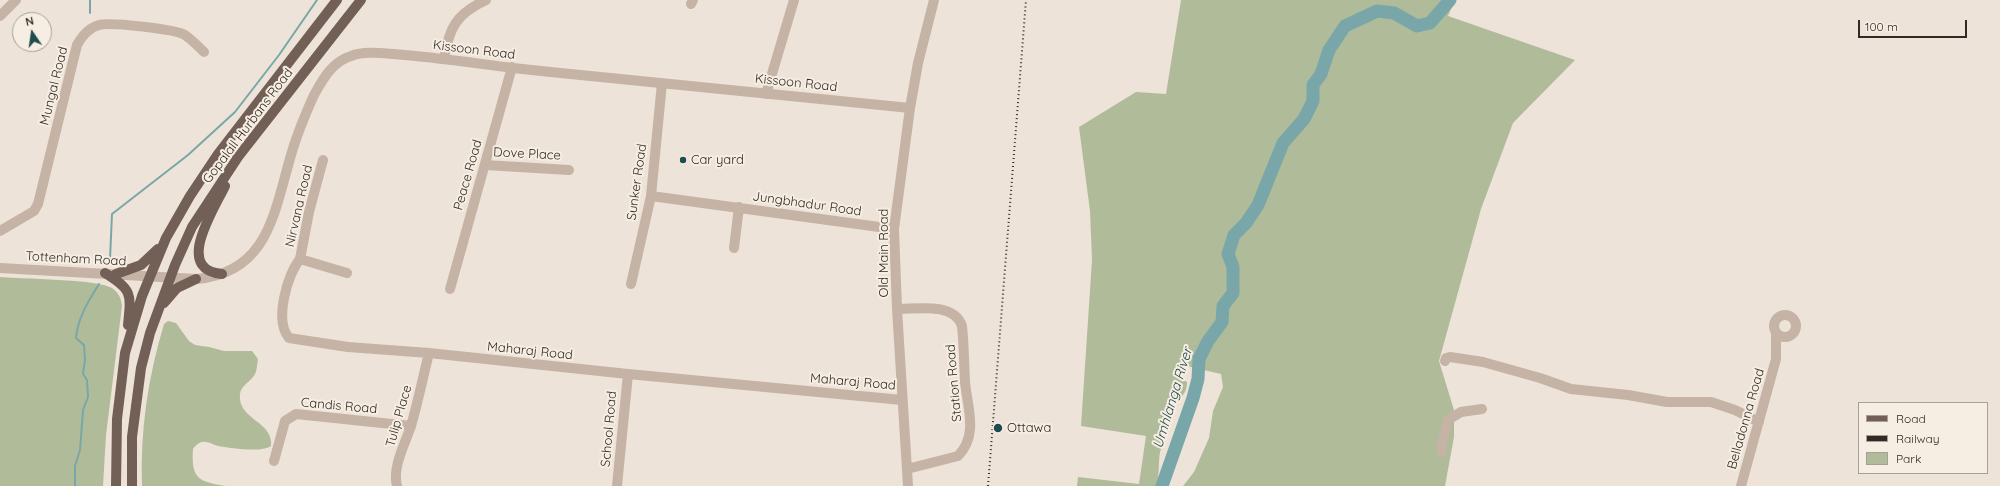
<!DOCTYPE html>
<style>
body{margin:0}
#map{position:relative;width:2000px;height:486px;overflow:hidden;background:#eee3d8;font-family:Quicksand,sans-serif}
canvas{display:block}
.legend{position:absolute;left:1858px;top:402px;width:130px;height:72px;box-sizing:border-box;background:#f7eee3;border:1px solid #a89f97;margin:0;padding:5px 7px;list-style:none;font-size:12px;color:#312925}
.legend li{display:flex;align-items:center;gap:8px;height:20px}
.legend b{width:20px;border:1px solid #a89f97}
.north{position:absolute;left:12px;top:12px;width:40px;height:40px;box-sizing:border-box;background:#f7eee3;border:1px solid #a89f97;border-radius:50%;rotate:347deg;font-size:11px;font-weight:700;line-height:16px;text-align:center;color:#312925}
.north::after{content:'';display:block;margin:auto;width:14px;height:18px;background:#1f4c4f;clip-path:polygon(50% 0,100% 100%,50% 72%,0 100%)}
.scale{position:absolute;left:1858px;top:20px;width:109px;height:18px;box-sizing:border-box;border:2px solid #312925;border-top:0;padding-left:5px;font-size:12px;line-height:14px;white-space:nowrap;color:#312925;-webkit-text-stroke:3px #f7eee3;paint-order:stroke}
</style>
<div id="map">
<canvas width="2000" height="486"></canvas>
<ul class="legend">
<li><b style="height:5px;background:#726057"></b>Road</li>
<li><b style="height:5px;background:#312925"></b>Railway</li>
<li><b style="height:11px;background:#b0bc99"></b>Park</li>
</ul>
<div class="north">N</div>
<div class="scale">100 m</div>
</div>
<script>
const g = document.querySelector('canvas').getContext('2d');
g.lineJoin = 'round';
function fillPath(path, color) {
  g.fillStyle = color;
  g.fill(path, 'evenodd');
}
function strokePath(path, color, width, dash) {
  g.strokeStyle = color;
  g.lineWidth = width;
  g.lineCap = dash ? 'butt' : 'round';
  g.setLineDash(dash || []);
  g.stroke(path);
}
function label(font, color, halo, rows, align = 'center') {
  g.font = font + ' Quicksand,sans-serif';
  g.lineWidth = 4;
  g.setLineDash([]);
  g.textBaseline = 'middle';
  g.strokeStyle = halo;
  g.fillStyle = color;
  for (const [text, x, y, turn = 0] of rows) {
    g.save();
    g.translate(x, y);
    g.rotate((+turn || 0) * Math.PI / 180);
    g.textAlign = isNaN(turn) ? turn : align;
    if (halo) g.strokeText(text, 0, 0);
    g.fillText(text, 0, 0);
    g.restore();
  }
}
fillPath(new Path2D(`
 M1181,0H1455L1448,16L1575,60L1513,123L1481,209L1439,361L1454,410V437L1445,486H1183L1194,472L1209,438L1213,411L1223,387L1221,374L1182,365L1179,374L1172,373L1187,382C1188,398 1169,405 1166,419C1165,424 1166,430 1166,435C1165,441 1162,446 1160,452C1158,464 1160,475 1156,486H1077L1078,477L1139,484L1146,436L1081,426L1092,260L1090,211L1079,127L1136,92L1166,94Z
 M0,277C21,279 97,279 112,288C119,293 121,298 122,306L106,435L103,486H0Z
 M168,321L176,323L189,341L195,345L209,347L224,351H252L258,359C257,364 257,370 255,374C252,381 241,385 240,394C237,420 274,421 271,446C261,453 230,448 218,446C214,445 210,442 206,442C200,441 196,445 193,449C191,478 198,482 226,486H142C140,431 148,377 164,324Z`), '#b0bc99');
strokePath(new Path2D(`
 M90,13V0
 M110,259L112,214L188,155L235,112L279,55L317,0
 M75,486V466L80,450L83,410L88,397L87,380L83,374L85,360L84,345L76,338C78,317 88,302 99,284`), '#79a7a9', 2);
strokePath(new Path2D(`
 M1162,486L1193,398L1198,379L1199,359L1208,341L1222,322L1223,306L1233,293V267L1228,254L1234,235L1246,223L1258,205L1283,143L1304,119L1313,101V85L1321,74L1329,50L1345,26L1377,11L1394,13L1417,26L1430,23L1450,0`), '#79a7a9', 13);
strokePath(new Path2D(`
 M691,4L693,0
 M0,16L16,0
 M444,59C449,28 456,14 486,0
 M766,94L794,0
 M485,165L569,170
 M651,196L894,229
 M0,231L34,211L38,204L77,45C82,36 88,28 99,25C111,22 175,29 185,35C192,40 198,46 204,52
 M734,248L739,207
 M300,259L309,212L323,160
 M0,268L196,279C268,273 274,213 291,155C297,134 305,115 314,95C323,79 332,62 351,56C364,51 380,53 394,54C434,57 473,63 513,68C645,82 777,95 910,108
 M347,273L300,259C287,275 274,321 289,338L348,347L429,353L628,374L902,400
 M631,284L651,196L662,83
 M450,289L512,67
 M897,309C917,309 954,302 962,326C964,344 964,363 965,382C967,406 979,435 958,456L907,469
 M1774 326a11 11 0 1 1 22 0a11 11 0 1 1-22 0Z
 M1445,361L1446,358L1450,357L1483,362L1540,378L1571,389L1628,395L1667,402H1711L1735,410L1759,422
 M1442,452L1441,447L1448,420L1461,412L1482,409
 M274,461L285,421L296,414L411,426
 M397,486C392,467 405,444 411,426C418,402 423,377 429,353
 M617,486L628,374
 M908,486L897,309L894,229L910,108L918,63L934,0
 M1741,486L1776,359V333`), '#c5b3a5', 10);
strokePath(new Path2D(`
 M105,273C133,290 131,294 128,325
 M116,274L141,265L158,249
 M222,274C174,270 213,211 225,186
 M164,303L177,288L196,279
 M116,486L117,419L125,353L142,296L166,238L190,196L218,154L337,0
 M132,486V437L141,368L150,333L175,265L192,227L238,157L361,0`), '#726057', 10);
strokePath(new Path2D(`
 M988,486L1026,0`), '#312925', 2, [1, 3]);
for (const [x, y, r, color] of [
 [683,160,4,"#1f4c4f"],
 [998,428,5,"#1f4c4f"]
]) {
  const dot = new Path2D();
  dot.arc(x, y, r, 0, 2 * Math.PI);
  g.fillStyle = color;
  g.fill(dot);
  strokePath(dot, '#f7eee3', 1.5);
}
label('13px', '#312925', '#f7eee3', [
 ["Kissoon Road",474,50,7],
 ["Kissoon Road",796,83,6],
 ["Mungal Road",54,86,-76],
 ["Gopalall Hurbans Road",248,126,-53],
 ["Dove Place",527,154,3],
 ["Peace Road",468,175,-74],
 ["Sunker Road",637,182,-82],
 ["Jungbhadur Road",807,204,8],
 ["Nirvana Road",299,206,-77],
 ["Old Main Road",884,253,-90],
 ["Tottenham Road",76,259,3],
 ["Maharaj Road",530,351,6],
 ["Maharaj Road",853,382,5],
 ["Station Road",954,383,-95],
 ["Candis Road",339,406,5],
 ["Tulip Place",399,416,-74],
 ["Belladonna Road",1746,419,-74],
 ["School Road",609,429,-85]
]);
label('13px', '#312925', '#f7eee3', [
 ["Car yard",691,160],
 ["Ottawa",1007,428]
], 'left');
label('italic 14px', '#1f4c4f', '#f7eee3', [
 ["Umhlanga River",1173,398,-73]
]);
</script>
